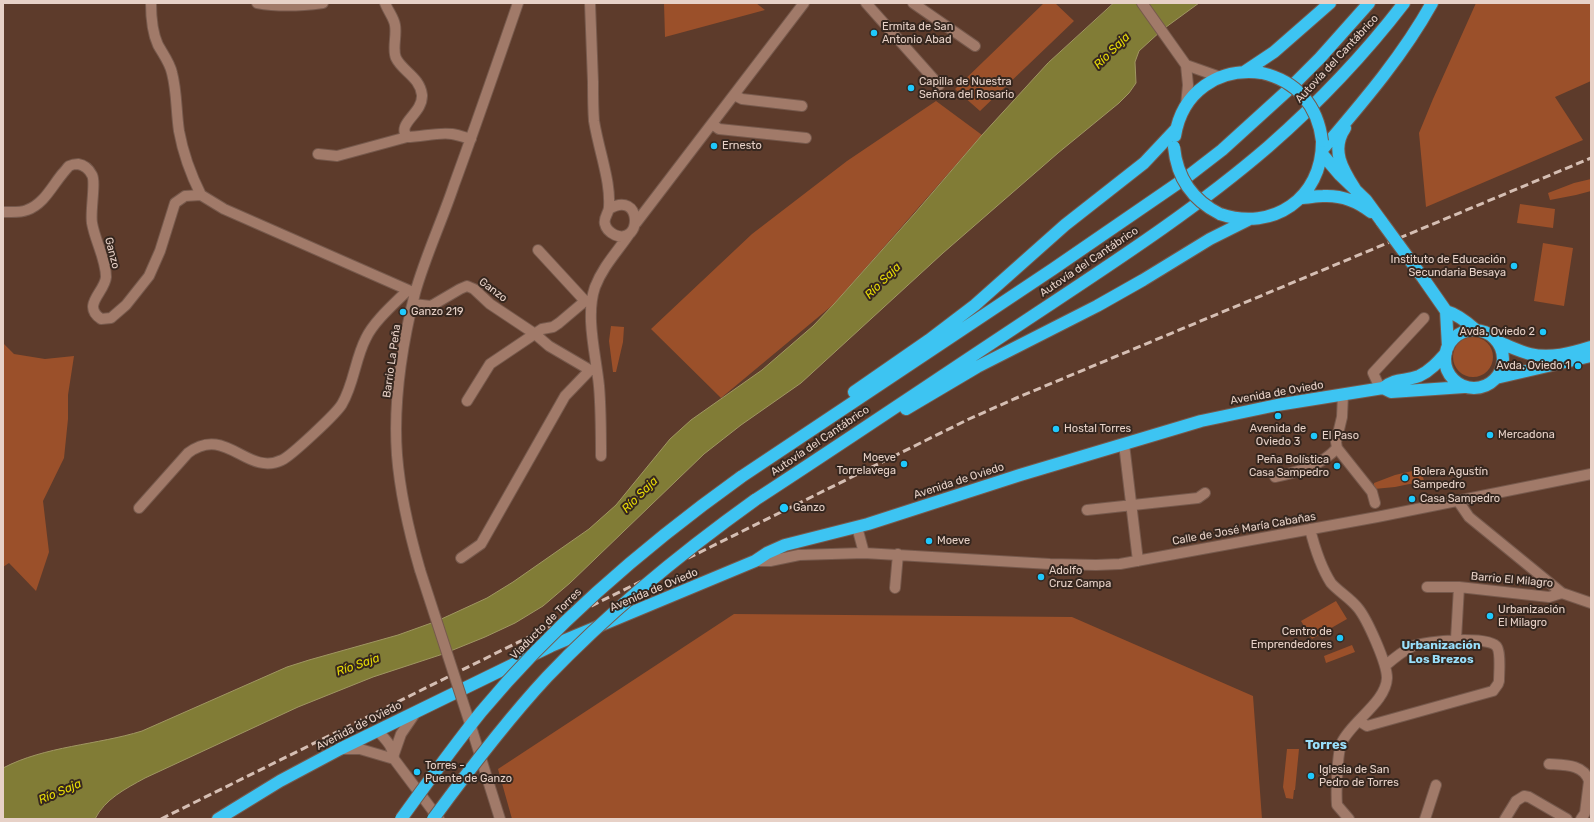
<!DOCTYPE html>
<meta charset="utf-8">
<style>
body{margin:0}
#map{position:relative;width:1594px;height:822px;overflow:hidden;background:#5d3b2b;font-family:Rubik,sans-serif}
canvas{display:block}
.frame{position:absolute;inset:0;border:4px solid #e7d1c7;pointer-events:none}
</style>
<div id="map">
<canvas width="1594" height="822"></canvas>
<div class="frame"></div>
</div>
<script>
const g = document.querySelector('canvas').getContext('2d');
g.lineJoin = 'round';
function fillPath(path, color) {
  g.fillStyle = color;
  g.fill(path, 'evenodd');
}
function strokePath(path, color, width, dash) {
  g.strokeStyle = color;
  g.lineWidth = width;
  g.lineCap = dash ? 'butt' : 'round';
  g.setLineDash(dash || []);
  g.stroke(path);
}
function label(font, color, halo, rows, align = 'center') {
  g.font = font + ' Rubik,sans-serif';
  g.lineWidth = 4;
  g.setLineDash([]);
  g.textBaseline = 'middle';
  g.strokeStyle = halo;
  g.fillStyle = color;
  for (const [text, x, y, turn = 0] of rows) {
    g.save();
    g.translate(x, y);
    g.rotate((+turn || 0) * Math.PI / 180);
    g.textAlign = isNaN(turn) ? turn : align;
    if (halo) g.strokeText(text, 0, 0);
    g.fillText(text, 0, 0);
    g.restore();
  }
}
fillPath(new Path2D(`
 M664,3H756L765,10L665,37Z
 M1044,3H1055L1074,21L980,111L955,89Z
 M1476,3H1590L1591,81L1555,97L1583,140L1426,207L1419,133L1433,99Z
 M936,101L982,135L834,304L721,398L651,329L752,234L847,161Z
 M1591,179V191L1576,195L1550,200L1548,193L1574,183Z
 M1520,204L1555,209L1553,228L1517,223Z
 M1543,243L1573,248L1564,306L1534,301Z
 M611,326L624,327L623,342L616,372H613L609,341Z
 M1453 357a20 20 0 1 1 40 0a20 20 0 1 1-40 0Z
 M3,343L14,354L45,359L74,356L68,395V419L64,458L43,501L49,552L36,591L9,563L3,567Z
 M1421,469L1424,481L1395,487L1374,489V483L1395,475Z
 M1336,601L1347,619L1312,639L1301,621Z
 M734,614L1072,617L1253,696L1262,819H512L498,769Z
 M1352,645L1355,652L1326,663L1324,656Z
 M1287,749H1299L1295,790H1294L1293,799L1286,798L1283,787Z`), '#9b502a');
const water = new Path2D(`
 M1114,3H1199L1162,30L1139,51L1135,62L1136,83L1129,93L1119,103L1058,153L943,253L801,383L741,425L704,454L570,583L543,606L515,623L485,637L443,654L373,677L298,707L145,778C125,789 105,799 95,819H3V768C45,746 97,745 142,731L287,667L309,660L398,635L437,621L487,598L513,582L589,529L616,505L670,439L691,420L762,370L813,326L834,304L915,213L982,135L1048,63Z`);
fillPath(water, '#817c36');
strokePath(water, '#a09662', 1);
const street = new Path2D(`
 M151,3C151,17 152,32 158,45C163,54 170,63 172,73C177,92 176,111 179,131C183,153 191,175 201,195
 M257,3C278,7 301,6 323,3
 M385,3C388,11 394,18 395,25C397,36 392,49 396,58C402,71 420,77 422,95C423,114 396,123 407,137C422,137 437,132 452,134C458,135 464,137 471,139
 M590,3C591,29 592,56 593,82C593,95 593,108 594,121C596,133 599,145 602,157C606,174 610,190 609,207C609,213 603,218 605,224C606,229 611,233 615,235C643,246 642,189 609,209
 M866,3L939,85
 M913,3L975,46
 M1142,3L1186,65L1188,85L1186,105
 M1186,65L1220,77
 M734,95L742,99L802,106
 M712,124L719,129L806,138
 M318,154L337,156L407,137
 M3,212C11,212 20,213 27,210C44,204 52,186 63,173C65,171 67,168 69,166C71,165 75,164 78,164C84,165 89,169 92,175C96,182 90,212 92,223C95,241 106,259 106,277C105,292 81,305 101,319L111,318L126,305L149,276L160,251L175,203L185,196L201,195L224,209L415,293
 M636,223L804,3
 M538,250L585,301
 M413,304L431,306L460,289L467,286L474,289L490,304L535,334L549,346L590,370H595
 M1380,388L1373,373L1424,318
 M467,401L490,364L542,329L553,327L559,323L585,301L592,300
 M1124,444L1138,561
 M1337,448L1372,492L1375,503
 M601,456C601,433 601,409 599,386C596,355 585,316 595,287C603,266 618,251 630,233
 M1275,477C1298,472 1321,466 1337,448L1336,442L1342,417L1343,394
 M1458,501L1469,517L1562,593L1591,603
 M139,508L188,453C226,424 247,477 282,460C291,456 337,413 342,404C354,384 355,359 366,338C374,321 395,303 408,290
 M1087,510L1198,498L1205,493
 M857,527L864,553
 M1310,529C1314,545 1322,569 1331,583C1339,592 1350,598 1358,608C1367,619 1387,663 1387,678C1386,702 1352,721 1342,742C1337,752 1336,793 1337,805L1349,819
 M461,558L481,544L565,396L590,370
 M755,561H770L799,555L864,553L1050,564L1096,565L1120,564L1377,517L1591,474
 M420,570C409,532 400,493 397,455C393,401 402,345 415,293C425,257 442,221 454,185C476,125 497,64 518,3
 M1427,587H1459L1549,597L1562,593
 M895,588L898,554
 M1456,639L1459,587
 M1359,721L1367,726L1493,691L1498,684L1499,681C1499,673 1501,653 1497,647C1490,635 1425,641 1413,646C1403,651 1393,659 1385,666
 M378,731C385,739 394,747 394,759L439,819
 M473,733L500,819
 M340,749H360L394,759
 M394,754L401,734L416,712
 M1549,764C1564,765 1584,764 1589,781L1585,813L1581,819
 M1425,819L1436,785
 M1505,819L1516,801L1524,796L1529,797L1567,819`);
const highway = new Path2D(`
 M1244,72L1274,52L1330,3
 M1345,128C1330,150 1343,170 1355,189
 M1175,136C1182,92 1218,67 1262,73
 M1322,150C1362,103 1402,57 1432,3
 M1322,154L1340,175L1366,200L1382,222
 M1300,198C1308,198 1315,196 1323,196C1341,195 1357,201 1371,212
 M1220,214C1273,232 1322,198 1322,142
 M1423,278L1446,311L1448,347
 M1446,311C1457,314 1467,322 1476,330
 M1445 359a29 29 0 1 1 58 0a29 29 0 1 1-58 0Z
 M1498,342C1509,346 1519,351 1530,354C1550,359 1572,353 1591,347
 M1496,378L1591,356
 M1383,388L1391,392L1464,387
 M854,392L929,340L975,305L1065,225L1144,163L1176,129
 M906,409L977,367L1097,306L1143,280L1210,239L1248,220
 M741,477L1053,269L1187,177L1222,150L1287,91L1320,58L1369,3
 M755,500C841,444 927,386 1013,329C1100,271 1189,215 1268,147C1317,104 1364,55 1404,3
 M218,819L280,781L340,749L551,646L755,561L767,553L785,545L868,524L1020,475L1201,421L1277,405L1383,388C1397,377 1404,382 1419,376C1430,371 1438,362 1446,353`);
strokePath(street, '#76594c', 12);
strokePath(highway, '#76594c', 14);
strokePath(street, '#a17a69', 10);
strokePath(highway, '#3dc4f2', 12);
strokePath(new Path2D(`
 M161,819L969,419L1014,399L1591,158`), '#d5beb3', 3, [8, 4]);
const streetBridge = new Path2D(`
 M420,570L473,733`);
const highwayBridge = new Path2D(`
 M1262,73C1297,81 1318,106 1322,141
 M1174,147C1177,178 1192,200 1220,214
 M1382,222L1423,278
 M401,819C427,783 453,747 481,712C556,622 646,545 741,477
 M433,819C469,770 506,721 547,677C610,611 681,553 755,500`);
strokePath(streetBridge, '#76594c', 12, []);
strokePath(highwayBridge, '#76594c', 14, []);
strokePath(streetBridge, '#a17a69', 10);
strokePath(highwayBridge, '#3dc4f2', 12);
for (const [x, y, r, color] of [
 [874,33,4,"#1fc9fd"],
 [911,88,4,"#1fc9fd"],
 [714,146,4,"#1fc9fd"],
 [1514,266,4,"#1fc9fd"],
 [403,312,4,"#1fc9fd"],
 [1543,332,4,"#1fc9fd"],
 [1578,366,4,"#1fc9fd"],
 [1278,416,4,"#1fc9fd"],
 [1056,429,4,"#1fc9fd"],
 [1490,435,4,"#1fc9fd"],
 [1314,436,4,"#1fc9fd"],
 [904,464,4,"#1fc9fd"],
 [1337,466,4,"#1fc9fd"],
 [1405,478,4,"#1fc9fd"],
 [1412,499,4,"#1fc9fd"],
 [784,508,5,"#1fc9fd"],
 [929,541,4,"#1fc9fd"],
 [1041,577,4,"#1fc9fd"],
 [1490,616,4,"#1fc9fd"],
 [1340,638,4,"#1fc9fd"],
 [417,772,4,"#1fc9fd"],
 [1311,776,4,"#1fc9fd"]
]) {
  const dot = new Path2D();
  dot.arc(x, y, r, 0, 2 * Math.PI);
  g.fillStyle = color;
  g.fill(dot);
  strokePath(dot, '#36271f', 1.5);
}
label('11px', '#e7d1c7', '#36271f', [
 ["Ermita de San",882,27],
 ["Antonio Abad",882,40],
 ["Capilla de Nuestra",919,82],
 ["Señora del Rosario",919,95],
 ["Ernesto",722,146],
 ["Instituto de Educación",1506,260,"right"],
 ["Secundaria Besaya",1506,273,"right"],
 ["Ganzo 219",411,312],
 ["Avda. Oviedo 2",1535,332,"right"],
 ["Avda. Oviedo 1",1570,366,"right"],
 ["Hostal Torres",1064,429],
 ["Avenida de",1278,429,"center"],
 ["Oviedo 3",1278,442,"center"],
 ["Mercadona",1498,435],
 ["El Paso",1322,436],
 ["Moeve",896,458,"right"],
 ["Torrelavega",896,471,"right"],
 ["Peña Bolística",1329,460,"right"],
 ["Casa Sampedro",1329,473,"right"],
 ["Bolera Agustín",1413,472],
 ["Sampedro",1413,485],
 ["Casa Sampedro",1420,499],
 ["Ganzo",793,508],
 ["Moeve",937,541],
 ["Adolfo",1049,571],
 ["Cruz Campa",1049,584],
 ["Urbanización",1498,610],
 ["El Milagro",1498,623],
 ["Centro de",1332,632,"right"],
 ["Emprendedores",1332,645,"right"],
 ["Torres -",425,766],
 ["Puente de Ganzo",425,779],
 ["Iglesia de San",1319,770],
 ["Pedro de Torres",1319,783]
], 'left');
label('11px', '#e7d1c7', '#36271f', [
 ["Autovía del Cantábrico",1337,59,-47],
 ["Ganzo",112,253,76],
 ["Autovía del Cantábrico",1089,262,-34],
 ["Ganzo",493,290,37],
 ["Barrio La Peña",392,361,-82],
 ["Avenida de Oviedo",1277,393,-10],
 ["Autovía del Cantábrico",820,441,-34],
 ["Avenida de Oviedo",959,481,-18],
 ["Calle de José María Cabañas",1244,529,-10],
 ["Barrio El Milagro",1512,580,5],
 ["Avenida de Oviedo",654,590,-23],
 ["Viaducto de Torres",546,624,-45],
 ["Avenida de Oviedo",359,726,-27]
]);
label('italic 12px', '#e6da05', '#36271f', [
 ["Río Saja",1112,51,-45],
 ["Río Saja",883,281,-45],
 ["Río Saja",640,495,-45],
 ["Río Saja",358,665,-19],
 ["Río Saja",60,792,-23]
]);
label('bold 12px', '#99dffb', '#36271f', [
 ["Urbanización",1441,646],
 ["Los Brezos",1441,660]
]);
label('bold 13px', '#99dffb', '#36271f', [
 ["Torres",1326,745]
]);
</script>
